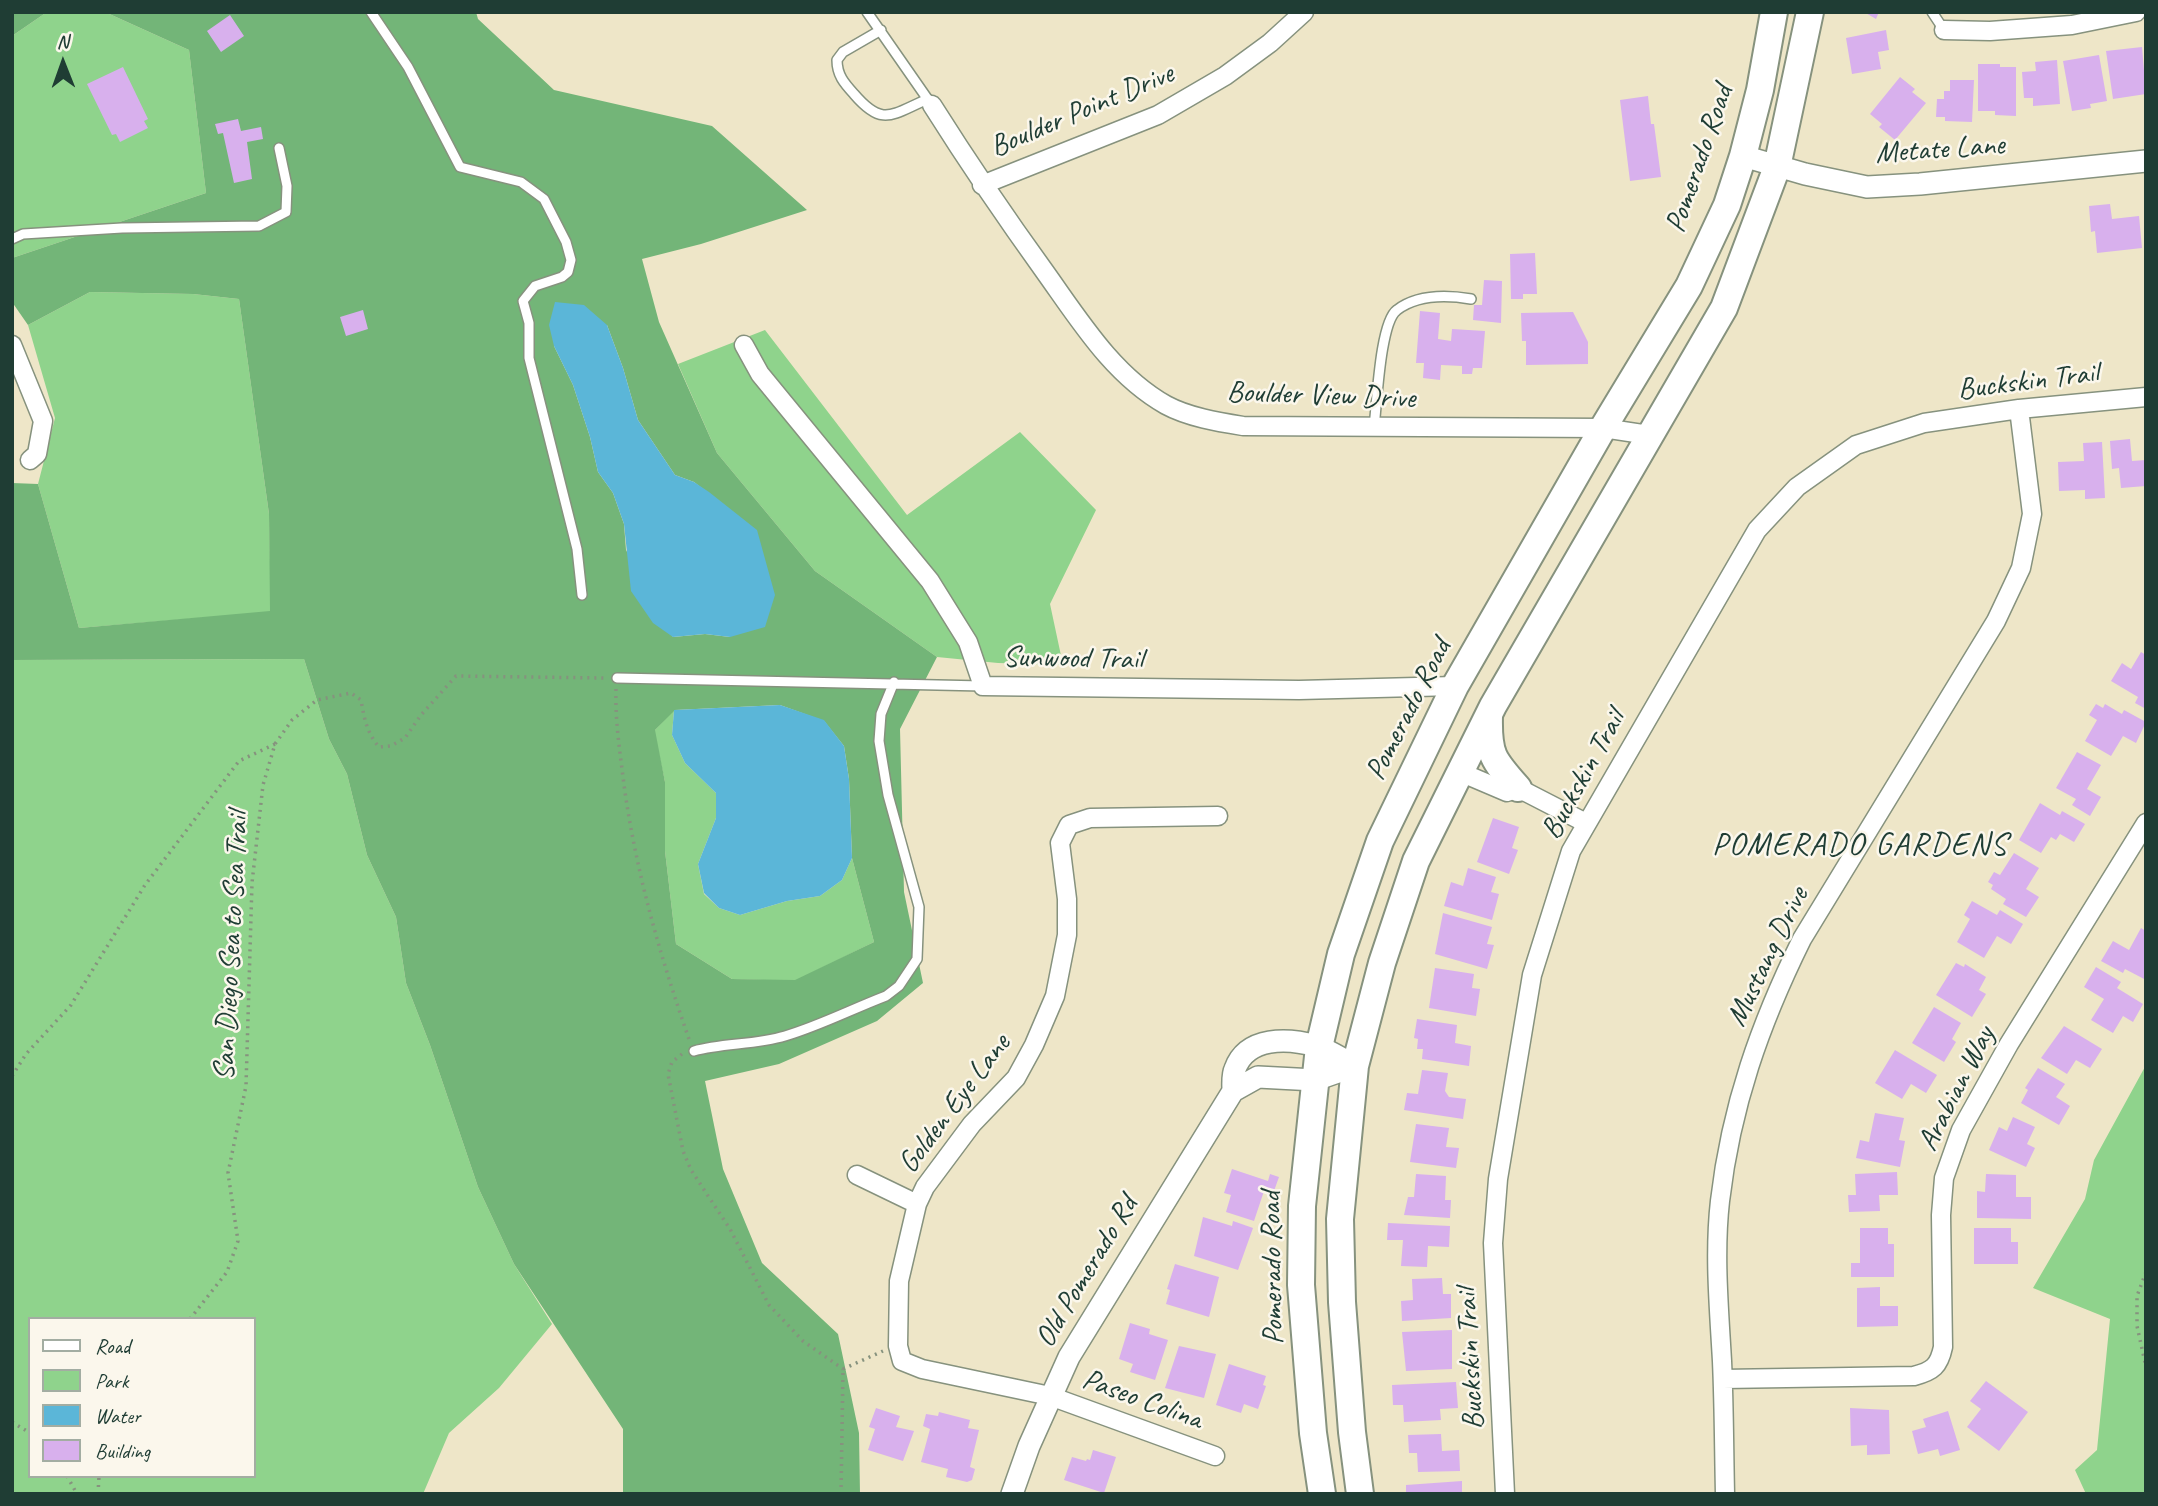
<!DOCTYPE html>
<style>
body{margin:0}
#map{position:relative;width:2158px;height:1506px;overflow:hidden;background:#eee6c8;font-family:Caveat,sans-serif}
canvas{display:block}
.frame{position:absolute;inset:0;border:14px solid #1f3d34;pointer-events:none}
.legend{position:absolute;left:28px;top:1317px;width:228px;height:161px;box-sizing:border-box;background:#fbf7ec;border:2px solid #a3ada2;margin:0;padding:9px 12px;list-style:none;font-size:21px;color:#1f3d34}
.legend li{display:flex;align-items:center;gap:14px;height:35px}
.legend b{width:35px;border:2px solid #a3ada2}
.north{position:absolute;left:28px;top:28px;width:70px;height:70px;-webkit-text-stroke:5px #fbf7ec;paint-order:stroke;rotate:359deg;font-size:19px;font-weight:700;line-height:28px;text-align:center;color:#1f3d34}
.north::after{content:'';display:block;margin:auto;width:24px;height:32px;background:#1f3d34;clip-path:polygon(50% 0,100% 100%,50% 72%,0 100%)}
</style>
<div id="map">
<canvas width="2158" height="1506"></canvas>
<div class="frame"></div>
<ul class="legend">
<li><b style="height:9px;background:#fff"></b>Road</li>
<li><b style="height:19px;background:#8fd38c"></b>Park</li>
<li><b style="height:19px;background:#5bb6d8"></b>Water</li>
<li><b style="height:19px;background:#d8b0ed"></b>Building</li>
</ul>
<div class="north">N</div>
</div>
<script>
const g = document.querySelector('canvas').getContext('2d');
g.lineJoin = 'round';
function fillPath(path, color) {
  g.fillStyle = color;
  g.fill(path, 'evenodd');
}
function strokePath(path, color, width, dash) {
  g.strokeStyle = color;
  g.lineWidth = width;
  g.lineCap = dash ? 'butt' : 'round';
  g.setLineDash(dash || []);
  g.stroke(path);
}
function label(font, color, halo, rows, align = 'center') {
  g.font = font + ' Caveat,sans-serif';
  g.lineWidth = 5;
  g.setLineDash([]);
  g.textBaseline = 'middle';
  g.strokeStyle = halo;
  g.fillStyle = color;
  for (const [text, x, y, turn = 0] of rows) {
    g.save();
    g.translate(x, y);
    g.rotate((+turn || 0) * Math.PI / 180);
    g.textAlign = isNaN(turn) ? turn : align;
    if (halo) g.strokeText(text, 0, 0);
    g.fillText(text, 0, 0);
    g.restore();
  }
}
fillPath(new Path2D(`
 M47,12H105L189,50L206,193L12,258V36Z
 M90,292L193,294L239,299L269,514L271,612L79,628L38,484L55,418L28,325Z
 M765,330L907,515L1020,432L1096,510L1050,604L1063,665L998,663L937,657L815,571L717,453L678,364Z
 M304,659L329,739L347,774L367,855L396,917L406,983L430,1045L478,1187L514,1264L552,1324L499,1388L449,1433L423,1494H12V660ZM30,1319H254V1476H30Z
 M674,710L672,735L685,763L716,793V818L698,864L704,894L719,908L740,915L787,901L820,896L842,880L852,858L874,942L795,981L732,979L676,944L665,851V782L654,731Z
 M2146,1065V1494H2086L2075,1470L2097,1450L2110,1319L2033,1288L2085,1199L2094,1160Z`), '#8fd38c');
fillPath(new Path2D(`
 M12,12H47L12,36Z
 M105,12H476L478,19L554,90L712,126L807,210L701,244L642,259L659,322L717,453L815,571L937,657L900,729L904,892L923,983L877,1021L779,1064L705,1081L723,1169L762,1263L838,1334L859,1433L860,1494H623V1429L514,1264L478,1187L430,1045L406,983L396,917L367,855L347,774L329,739L304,659L12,660V483L38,484L79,628L270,611L269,514L239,299L193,294L90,292L28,325L12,302V258L206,193L189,50ZM607,325L623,368L638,420L675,475L694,482L727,508L730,637L705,634L673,637L626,550L624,524L613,493L598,472L590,437L573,385L554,346ZM780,705L824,721L844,746L849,779L852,858L874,942L795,980L732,979L676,944L665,851V782L655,730L675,710Z`), '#73b578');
fillPath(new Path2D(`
 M555,302L584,305L607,325L623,368L638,420L675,475L694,482L709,492L757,530L775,595L765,627L730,637L705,634L673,637L653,623L631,591L624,524L613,493L598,472L590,437L573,385L554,346L549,325Z
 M780,705L824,720L844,746L849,779L852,858L842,880L820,896L787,901L740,915L719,908L704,893L698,864L716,818V793L685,763L672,735L674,710Z`), '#5bb6d8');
fillPath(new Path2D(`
 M1864,12H1879L1876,19Z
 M230,15L244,36L221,52L207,31Z
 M1886,30L1889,50L1878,52L1881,69L1852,74L1846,38Z
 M2142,47L2146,94L2113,99L2106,51Z
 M2099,55L2107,101L2090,104L2091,108L2072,111L2063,61Z
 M2057,60L2060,104L2033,106V98H2024L2022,72L2036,71L2035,62Z
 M1978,64H2000V67H2016V116L1995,115V111H1978Z
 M123,67L148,119L144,121L148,128L120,142L116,134L112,135L87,84Z
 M1900,77L1915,89L1912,92L1926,103L1895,140L1879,127L1882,124L1870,114Z
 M1950,80H1974L1972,122L1945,121V117H1936L1937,99H1944V91H1950Z
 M1648,96L1651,124H1654L1661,177L1630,181L1620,100Z
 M238,119L241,131L261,127L263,139L247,142L252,179L234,183L223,133L218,134L215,124Z
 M2110,204L2112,219L2139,216L2142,248L2097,253L2095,231L2091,232L2089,206Z
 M1535,253L1537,294H1523V299H1511L1510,254Z
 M1484,280L1502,281L1501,323L1473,320L1474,305H1482Z
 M363,310L368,329L346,336L340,317Z
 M1420,311L1440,313L1438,339L1451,341L1452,329L1485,331L1482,368H1473L1472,374H1462V366L1441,365L1440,380L1423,378L1424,363H1416Z
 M1573,312L1588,342V364L1526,365V341H1522L1521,313Z
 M2130,439L2132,461L2146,460V486L2121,488L2119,468L2112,469L2110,441Z
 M2102,442L2105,498L2085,499V490L2059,491L2058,462L2084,461L2083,443Z
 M2141,652L2146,655V709L2135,703L2138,697L2111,681L2122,663L2131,669Z
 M2096,704L2103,708L2105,704L2122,714L2124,710L2146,722L2136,743L2123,736L2111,756L2085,741L2097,720L2089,715Z
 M2077,752L2101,765L2087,789L2101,797L2090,816L2072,805L2076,799L2056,788Z
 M2040,803L2060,815L2062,811L2085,824L2074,842L2060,834L2056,840L2051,837L2041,853L2019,840Z
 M1493,818L1519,827L1512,848L1518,850L1509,874L1477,862Z
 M2014,853L2039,868L2026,889L2039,897L2026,917L2003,904L2006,899L1991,889L1993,885L1988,882L1994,872L2000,875Z
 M1468,868L1496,877L1491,892L1499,894L1492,920L1444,906L1451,882L1463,886Z
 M1972,901L1997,915L2000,910L2023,924L2011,944L1997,936L1984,958L1957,942L1970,919L1964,915Z
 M1443,913L1492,927L1487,944L1494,945L1487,969L1435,954Z
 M2141,928L2146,931V980L2125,969L2123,973L2101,961L2113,941L2129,950Z
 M1956,963L1964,967L1965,964L1986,977L1979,990L1986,994L1972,1017L1936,995Z
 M2096,967L2121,982L2117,988L2143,1004L2133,1022L2123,1016L2113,1033L2091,1020L2104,999L2084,987Z
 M1435,968L1474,974L1472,988L1480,989L1476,1016L1429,1008Z
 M1934,1007L1961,1023L1952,1039L1956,1042L1944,1062L1912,1043Z
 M1417,1019L1457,1025L1455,1043L1471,1046L1469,1066L1422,1059L1423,1049H1417L1418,1039L1414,1038Z
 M2064,1026L2102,1049L2090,1068L2076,1060L2067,1074L2041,1058Z
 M1895,1050L1937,1075L1926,1093L1911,1084L1902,1099L1875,1083Z
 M2038,1068L2065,1084L2056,1097L2070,1106L2059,1125L2021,1103L2028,1090L2025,1088Z
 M1422,1070L1448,1073L1445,1091L1449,1097L1466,1099L1463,1119L1404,1110L1407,1093L1418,1094Z
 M1875,1113L1904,1118L1899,1140L1905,1141L1900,1167L1856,1158L1860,1140L1869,1142Z
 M2013,1117L2035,1127L2027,1144L2035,1148L2026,1167L1989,1150L1999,1127L2007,1131Z
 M1416,1124L1449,1128L1446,1147L1459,1148L1456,1168L1410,1162Z
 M1232,1169L1268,1181L1270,1174L1279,1177L1274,1191L1265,1188L1254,1221L1226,1212L1231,1195L1224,1193Z
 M1897,1172L1898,1195H1879L1880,1211L1849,1212L1848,1195H1856L1855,1174Z
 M1416,1174L1446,1176L1445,1200H1451L1450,1218L1404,1215L1408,1197H1414Z
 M1986,1174L2016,1175V1197H2031V1219L1977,1218V1191L1985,1192Z
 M1203,1217L1232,1226L1233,1221L1253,1228L1238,1270L1194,1256Z
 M1388,1223L1450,1226L1449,1247L1428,1246L1427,1267L1401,1266L1403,1240H1387Z
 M1860,1228H1888V1244H1894V1277H1851V1263H1860Z
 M1974,1228H2011V1242H2018V1264H1974Z
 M1175,1264L1219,1277L1209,1317L1166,1304L1170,1290L1167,1289Z
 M1442,1278L1443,1294H1451V1318L1402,1321L1401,1301L1413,1300L1412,1279Z
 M1880,1287V1306H1898V1326L1857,1327V1288Z
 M1130,1323L1150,1329L1149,1334L1168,1340L1155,1380L1130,1372L1133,1364L1119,1359Z
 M1452,1330V1369L1406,1371L1402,1332Z
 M1179,1346L1216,1354L1204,1398L1165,1388Z
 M1229,1364L1266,1376L1263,1385L1266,1386L1258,1409L1244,1404L1241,1413L1216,1405Z
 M1986,1381L2028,1412L1999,1451L1967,1427L1981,1409L1970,1401Z
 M1456,1382L1458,1408L1440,1409L1441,1420L1404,1422L1403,1405H1393L1392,1385Z
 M876,1408L900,1416L896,1427L914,1431L903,1461L868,1450L875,1429L869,1427Z
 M1850,1408L1889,1410L1890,1454L1867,1455V1445L1851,1446Z
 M1948,1411L1960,1450L1940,1456L1938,1449L1918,1454L1912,1431L1926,1427L1923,1419Z
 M939,1412L970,1420L968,1428L979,1430L970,1467L975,1469L972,1480L967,1482L946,1477L948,1469L921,1462L930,1429L923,1426L926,1414L938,1416Z
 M1441,1434L1442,1451L1459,1450L1460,1471L1418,1472L1417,1453H1409L1408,1435Z
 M1093,1450L1116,1457L1104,1493L1064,1480L1072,1457L1086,1461L1087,1459L1090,1460Z
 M1462,1481V1494H1406V1485Z`), '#d8b0ed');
const service = new Path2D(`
 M371,12L408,67L460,167L521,182L544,199L566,242L571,260L568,272L562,277L535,286L523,301L529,323V358L577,549L582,595
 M867,12L931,104
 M1932,12L1944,30
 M881,30L843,52L837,60C837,75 844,83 854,94C883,128 892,114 928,99
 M12,239L23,234L122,228L259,226L286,212L287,186L279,148
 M1374,427C1377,404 1380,322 1397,310C1418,294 1447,295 1471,299
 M617,678L983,686
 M694,1051C723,1043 755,1045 785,1036C819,1026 852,1009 886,996L899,986L917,959L919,907L888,795L879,741L881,714L894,682`);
const minor = new Path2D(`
 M1944,30L1990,31L2072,25L2136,12
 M932,105C968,162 1006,218 1045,272C1080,321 1113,375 1166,405C1188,417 1218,422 1243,426L1603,428L1649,435
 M982,185L1158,115L1225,76L1270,43L1304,12
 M12,345L43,421L37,454L30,460
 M744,345L760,374L930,581L968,642L983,686L1299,690L1455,686
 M1460,772L1507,792L1518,788L1586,823
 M857,1175L917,1204
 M1723,1379L1914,1376C1933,1371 1939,1366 1943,1347L1941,1215L1944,1178L1961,1130L2009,1044L2146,823
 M1215,1456L1050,1396L922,1369L902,1361L898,1346L899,1281L917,1204L925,1187L972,1124L1016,1078L1034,1045L1055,996L1067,935V899L1060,843L1069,825L1090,818L1218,816
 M1505,1494L1493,1243L1498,1179L1532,975L1571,851L1757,530L1797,487L1856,445L1924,423L2019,409L2146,397
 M1725,1494C1724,1449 1724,1405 1722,1361C1719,1308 1714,1254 1720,1201C1731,1106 1760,1024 1802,939L1996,621L2021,568L2032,514L2019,409`);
const tertiary = new Path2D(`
 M1743,156L1805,174L1867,187L1920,184L2146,161
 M1233,1091L1258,1077L1315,1080L1355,1066
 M1012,1494L1029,1446L1069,1357L1233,1091C1233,1084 1232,1075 1235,1069C1247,1036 1288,1038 1316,1046C1330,1050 1343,1060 1355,1066`);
const primary = new Path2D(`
 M1489,716C1488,755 1493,760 1518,788
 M1322,1494L1313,1433L1301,1285L1302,1206L1319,1047L1341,954L1380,841L1455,686L1603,428L1689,286L1727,205L1743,156L1760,90L1774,12
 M1360,1494L1352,1432L1342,1302L1340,1219L1355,1066L1382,963L1416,861L1493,706L1724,308L1777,167L1810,12`);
strokePath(service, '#86927e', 12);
strokePath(minor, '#86927e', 21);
strokePath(tertiary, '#86927e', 24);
strokePath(primary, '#86927e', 30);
strokePath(new Path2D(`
 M616,689C615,721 620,752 624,785C636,872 660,956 689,1039
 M682,1054L672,1062L668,1074L683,1151L691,1170L730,1229L769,1305L803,1341L843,1369
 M12,1076L26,1054L71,1005L145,885L239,761L275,744
 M2146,1272L2137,1296V1326L2146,1367
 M190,1319L227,1272L238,1241L228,1173L246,1086L252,883L263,785L275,744L292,720L317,700L351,693L361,700C364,718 367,733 379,747L391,746L405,738L421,715L456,676L605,678
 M843,1369L883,1351
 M12,1422L30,1433
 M67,1476L77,1494
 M98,1494L99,1476
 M841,1494L843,1369`), '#86927e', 3.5, [2, 5]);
strokePath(service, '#fff', 9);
strokePath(minor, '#fff', 18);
strokePath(tertiary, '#fff', 21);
strokePath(primary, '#fff', 26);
label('30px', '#1f3d34', '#fbf7ec', [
 ["Boulder Point Drive",1082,111,-23],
 ["Metate Lane",1940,150,-4],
 ["Pomerado Road",1700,159,-71],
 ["Buckskin Trail",2028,382,-7],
 ["Boulder View Drive",1321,396,2],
 ["Sunwood Trail",1073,659,1],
 ["Pomerado Road",1409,710,-63],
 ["Buckskin Trail",1584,775,-61],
 ["San Diego Sea to Sea Trail",232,946,-87],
 ["Mustang Drive",1768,957,-64],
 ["Arabian Way",1957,1089,-63],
 ["Golden Eye Lane",955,1104,-53],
 ["Pomerado Road",1273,1268,-91],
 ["Old Pomerado Rd",1087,1272,-59],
 ["Buckskin Trail",1471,1359,-93],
 ["Paseo Colina",1142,1400,20]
]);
g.letterSpacing = '2px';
label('32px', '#1f3d34', '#fbf7ec', [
 ["POMERADO GARDENS",1860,846]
]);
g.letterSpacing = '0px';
</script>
